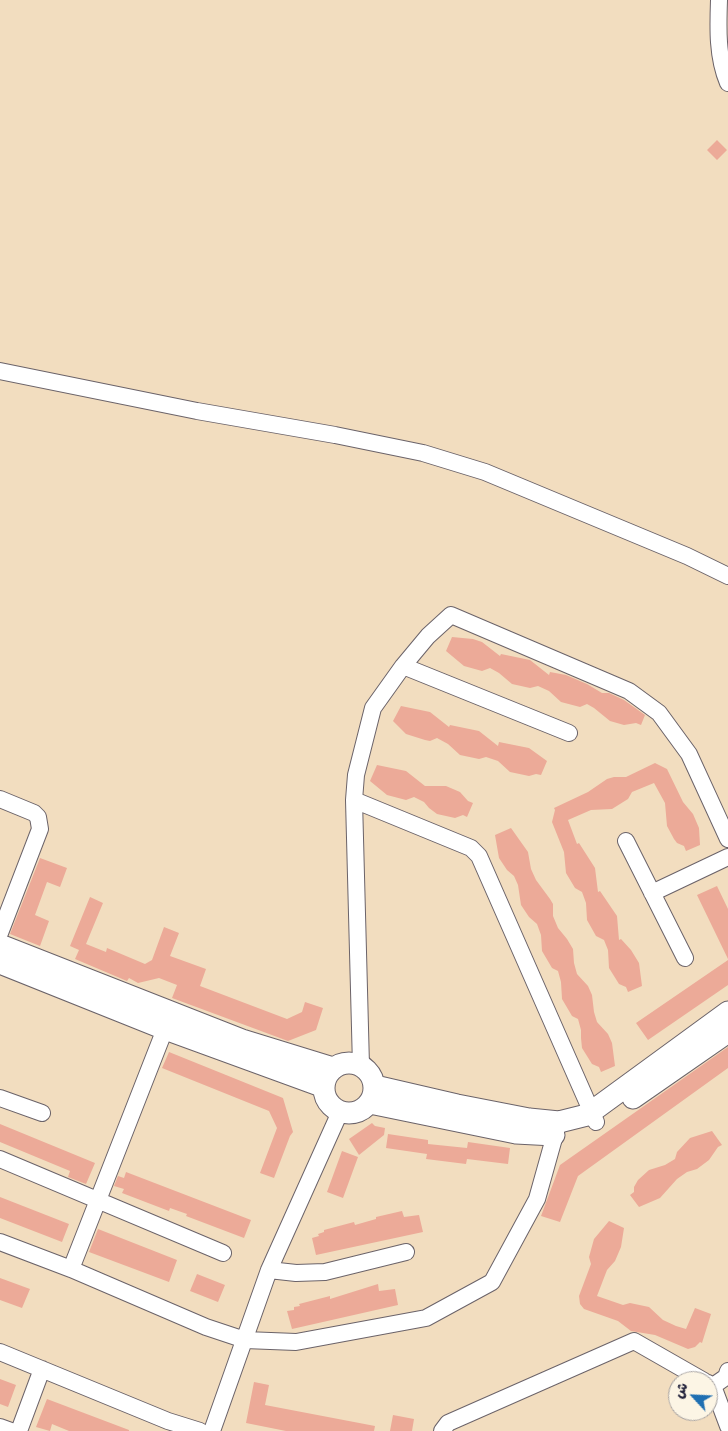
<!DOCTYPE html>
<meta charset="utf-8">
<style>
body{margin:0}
#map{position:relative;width:728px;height:1431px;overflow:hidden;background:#f2ddbf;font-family:Delius,"Playpen Sans Arabic",sans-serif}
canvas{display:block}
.north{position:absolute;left:668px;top:1371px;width:50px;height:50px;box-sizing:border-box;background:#fcf5e5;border:1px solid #a5a1a1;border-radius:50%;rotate:295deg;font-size:14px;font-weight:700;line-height:20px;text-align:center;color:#22223b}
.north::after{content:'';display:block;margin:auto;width:18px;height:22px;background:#1f6fb2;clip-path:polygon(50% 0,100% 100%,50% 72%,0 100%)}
</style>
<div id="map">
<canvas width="728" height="1431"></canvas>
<div class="north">ش</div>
</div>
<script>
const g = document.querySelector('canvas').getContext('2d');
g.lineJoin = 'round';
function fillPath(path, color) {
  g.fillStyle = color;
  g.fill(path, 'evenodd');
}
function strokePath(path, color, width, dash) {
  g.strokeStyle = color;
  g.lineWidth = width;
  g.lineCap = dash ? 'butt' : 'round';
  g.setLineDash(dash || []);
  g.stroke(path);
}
fillPath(new Path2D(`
 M717,140L727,150L717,160L707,150Z
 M452,637L473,639L482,642L500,656L501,654L530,660L549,675L550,672L566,675L587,684L602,693H609L624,700L645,715L641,725L636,723L624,725L610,721L594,708L587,704L580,707L561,702L549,691L538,686L530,688L512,684L499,673L490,668L482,671L464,666L446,651Z
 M401,706L430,712L449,727L450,725L479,731L498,746L499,742L529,748L547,761L541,775L536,774L529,776L510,772L498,761L486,757L479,759L460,755L448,744L437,738L430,741L425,740L406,734L393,721Z
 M655,763L667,769L683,802L693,814L699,828L700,845L686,851L684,846L677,843L674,839L667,826L665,803L654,783L632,792L628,799L612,809L591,810L568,820L577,844L579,843L595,868L598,892L600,891L617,916L619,940L621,939L631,950L639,963L642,986L628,992L626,987L619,984L609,968L608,950L604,940L596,936L587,920L586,903L582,892L575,888L566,873L564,852L552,822L555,810L554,808L588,792L607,779L614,777H626Z
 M377,765L406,771L425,786H446L460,792L468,801L473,803L467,817L463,815L455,818L437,814L429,808L424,802L414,797L406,800L387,795L370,781Z
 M511,828L528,852L531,869L536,880L550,899L553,904V916L558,928L567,939L573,949L574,963L577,974L588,986L592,995L594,1012L597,1022L608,1034L612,1043L615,1066L601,1072L599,1067L592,1064L582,1048L581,1038V1030L578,1019L572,1016L562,999L561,982L558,971L552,968L542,951L541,935L537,924L529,917L521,905L518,885L514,876L507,870L499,858L495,835Z
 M40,858L67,868L60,887L47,882L35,915L49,921L40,946L10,934Z
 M717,886L728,909V959L697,895Z
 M90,897L103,903L86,944L106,952L107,948L145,964L152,960L164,927L179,933L170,956L206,969L200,986L287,1019L302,1012L305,1002L323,1008L316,1030L288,1041L172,998L177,985L159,978L138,983L129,978L127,981L75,959L79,950L70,946Z
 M728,960V985L648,1040L636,1023Z
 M728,1047V1068L578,1176L560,1222L541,1216L560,1165Z
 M169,1052L283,1098L293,1132L290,1136L274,1178L260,1173L277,1128L269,1111L162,1068Z
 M372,1123L375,1126L385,1128L384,1135L359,1155L349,1139Z
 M0,1124L95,1163L86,1184L68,1177L70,1171L0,1142Z
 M712,1131L722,1145L718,1147L709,1160L697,1169L687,1172L677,1179L660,1198L639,1207L630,1195L634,1192V1187L638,1180L649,1170L665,1165L675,1159L677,1152L690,1138Z
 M388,1134L428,1140V1144L467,1148L468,1142L510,1148L508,1164L467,1159L466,1164L426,1159L427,1154L386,1148Z
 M342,1151L358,1157L343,1198L327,1192Z
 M126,1172L251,1220L244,1238L186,1216L187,1214L170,1208L169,1211L122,1193L124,1189L114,1186L118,1176L124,1178Z
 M0,1197L69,1224L62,1242L0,1218Z
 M402,1211L404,1217L419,1215L423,1232L316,1255L312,1238L319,1236L318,1234L324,1232V1230L354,1222L355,1225L376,1219V1217Z
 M609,1221L624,1228L621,1247L615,1261L607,1270L597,1296L623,1305L630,1303L649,1307L663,1320L676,1326L686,1329L695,1308L711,1314L702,1343L700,1342L695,1347L688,1349L655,1335L631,1331L618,1321L584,1309L580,1304L579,1296L591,1264L589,1257L594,1239Z
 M98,1229L177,1260L169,1282L89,1252Z
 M197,1274L225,1285L218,1302L190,1291Z
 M0,1278L30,1289L22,1308L0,1300Z
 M378,1284L379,1291L395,1289L398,1305L292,1329L287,1311L294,1310V1307L300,1306L299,1304L330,1296V1299Z
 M0,1379L16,1385L8,1407L0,1404Z
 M254,1382L269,1385L265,1405L375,1426L374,1431H286L246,1423Z
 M47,1399L129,1430V1431H69L52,1424L50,1431L36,1427Z
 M393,1415L414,1419L412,1431H390Z`), '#ecaa98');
const minor = new Path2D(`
 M719,0C718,28 717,57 728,83
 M0,371L197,411L335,435L423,453L485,472L687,556L728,576
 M403,666L569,733
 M0,799L34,813L38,817L40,829L0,933
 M354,800L471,848L479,856L596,1122
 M626,841L685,958
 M652,893L728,857
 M361,1066L354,800L356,775L373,708L403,666L428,636L451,615L629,691L659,713L689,754L728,839
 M0,1098L42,1113
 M0,1159L223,1253
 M0,1242L71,1269L206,1327L245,1340L296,1342L426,1318L492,1282L537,1199L558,1124
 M71,1269L165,1029
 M269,1270L296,1273L325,1272L406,1252
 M0,1352L168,1421L200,1431
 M708,1383L713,1386L726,1377L728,1371
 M713,1386L728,1426
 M0,1427L11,1431
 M19,1431L42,1369
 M212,1431L269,1270L340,1112
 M442,1431L448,1423L634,1341L704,1381`);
const major = new Path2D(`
 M0,945L242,1040L333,1068
 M0,963L165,1029L324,1087
 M324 1088a25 25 0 1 1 50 0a25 25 0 1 1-50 0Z
 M375,1086L457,1105L529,1119L559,1122L587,1115L728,1012
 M633,1098L728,1032
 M370,1103L516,1133L554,1135`);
strokePath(minor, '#6b6369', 18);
strokePath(major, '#6b6369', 23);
strokePath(minor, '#fff', 16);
strokePath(major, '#fff', 21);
</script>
